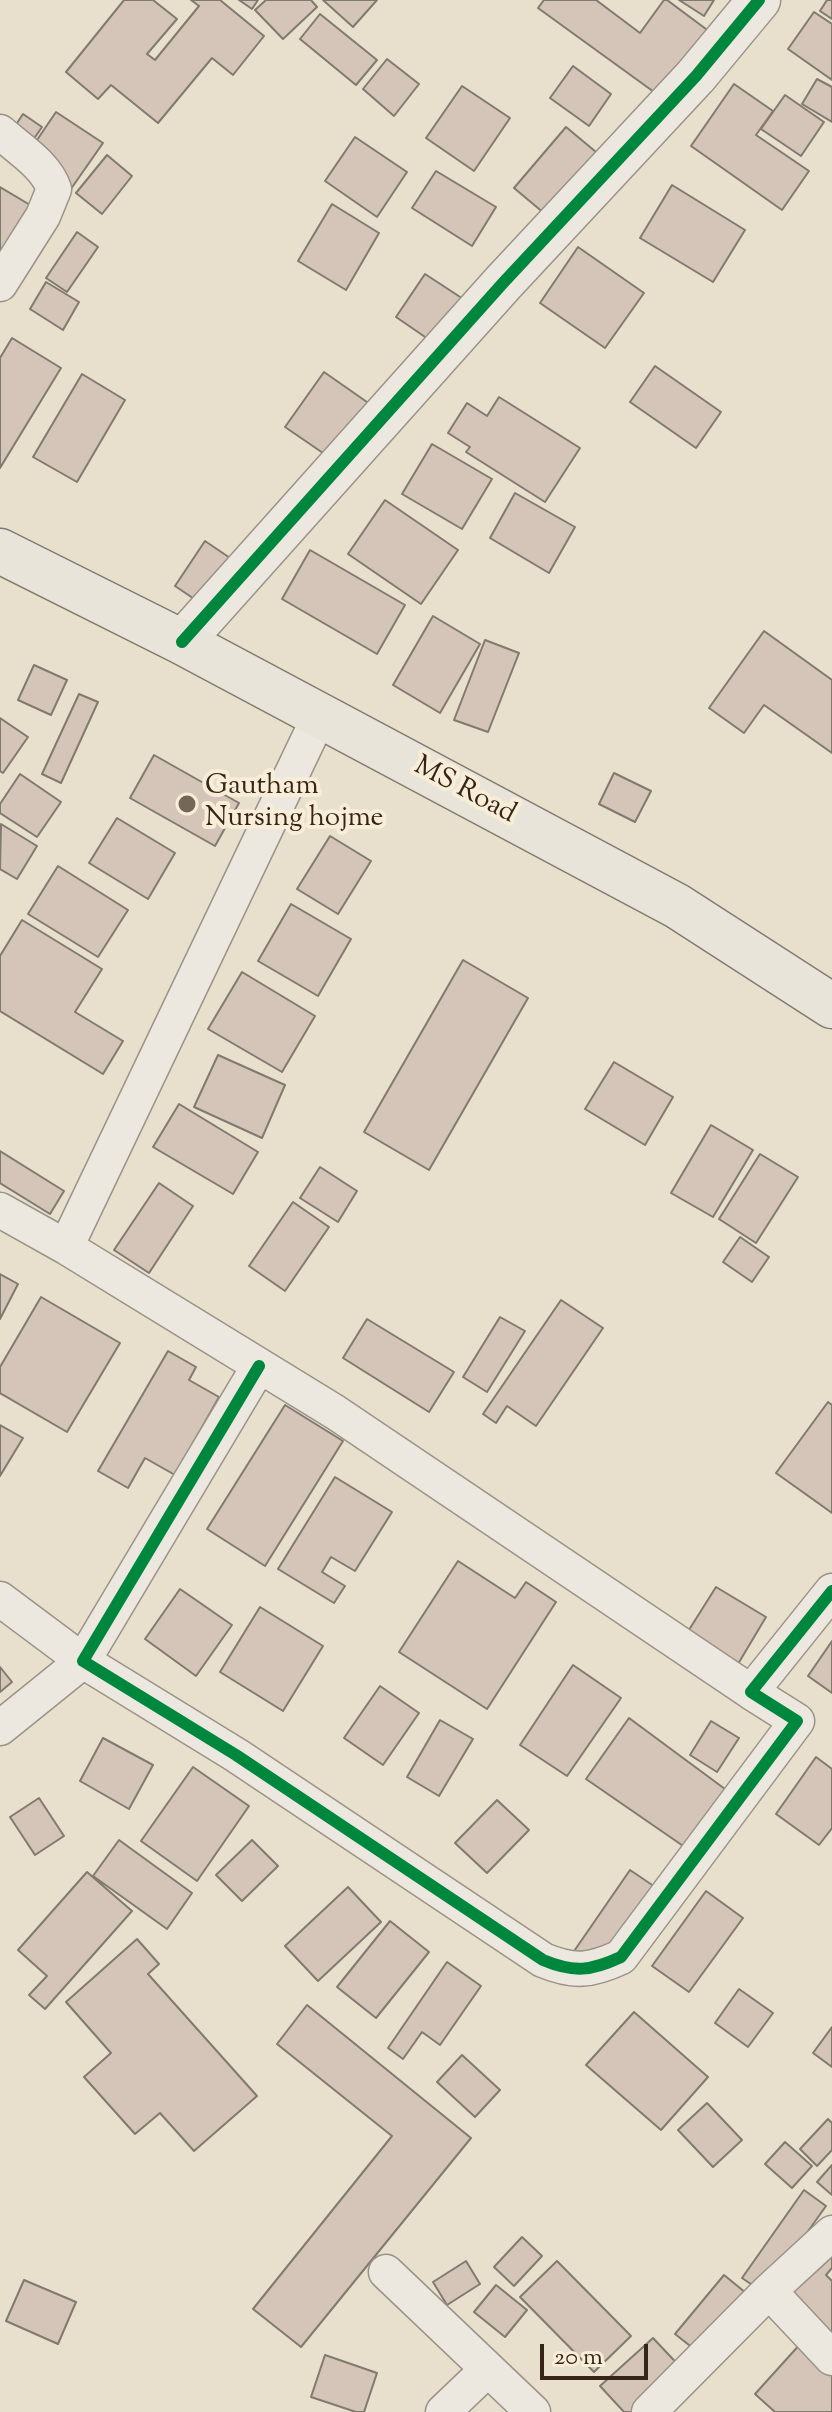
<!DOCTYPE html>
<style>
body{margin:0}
#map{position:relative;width:832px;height:2412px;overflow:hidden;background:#e8e0cd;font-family:"Sorts Mill Goudy",serif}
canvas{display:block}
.scale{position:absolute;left:540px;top:2344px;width:108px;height:36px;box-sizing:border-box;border:4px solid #362419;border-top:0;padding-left:10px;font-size:24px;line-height:28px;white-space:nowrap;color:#362419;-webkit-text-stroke:6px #f8eed7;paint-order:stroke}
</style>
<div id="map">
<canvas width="832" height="2412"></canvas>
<div class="scale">20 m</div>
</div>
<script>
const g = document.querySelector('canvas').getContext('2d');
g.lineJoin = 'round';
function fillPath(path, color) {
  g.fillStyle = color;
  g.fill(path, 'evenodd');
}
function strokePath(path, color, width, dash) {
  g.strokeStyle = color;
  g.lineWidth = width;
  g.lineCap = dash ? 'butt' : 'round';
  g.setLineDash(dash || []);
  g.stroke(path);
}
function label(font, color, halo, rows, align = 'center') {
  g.font = font + ' "Sorts Mill Goudy",serif';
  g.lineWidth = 8;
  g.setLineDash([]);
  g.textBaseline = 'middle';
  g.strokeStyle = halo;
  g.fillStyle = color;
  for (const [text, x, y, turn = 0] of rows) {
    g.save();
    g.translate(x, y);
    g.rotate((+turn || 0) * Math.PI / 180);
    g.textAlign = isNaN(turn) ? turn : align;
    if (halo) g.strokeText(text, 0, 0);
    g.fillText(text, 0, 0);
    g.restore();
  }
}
const building = new Path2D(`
 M124,0H153L177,19L147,54L155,60L199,6L191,0H220L264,36L233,75L212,58L158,123L111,85L98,99L66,72Z
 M239,0H258L252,9Z
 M266,0H311L317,7L283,39L255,10Z
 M323,0H377L353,27Z
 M544,0H596L640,33L664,0H667L714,35L665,100L538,8Z
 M679,0H714L704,16Z
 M827,0H832V19L820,11Z
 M814,12L832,24V80L788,49Z
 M320,14L377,60L356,85L300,39Z
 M387,59L419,84L394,116L363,89Z
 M573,66L611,94L589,126L550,98Z
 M817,79L832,87V122L802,104Z
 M734,84L773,111L756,135L809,171L782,210L691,146Z
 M462,86L510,118L474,171L426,138Z
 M785,95L824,122L801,156L761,129Z
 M56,112L103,143L66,196L20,165Z
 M23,114L42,127L18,162L0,149Z
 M566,127L602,157L551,219L514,188Z
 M355,137L407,172L377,217L325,181Z
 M107,155L132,176L102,214L76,193Z
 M436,171L496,207L472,246L412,208Z
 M672,185L745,230L713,282L640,238Z
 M0,187L42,212L0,271Z
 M332,204L379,233L346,290L298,261Z
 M77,232L98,247L67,292L46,278Z
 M578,247L644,293L605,348L540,303Z
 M425,274L474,306L444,350L396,317Z
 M46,282L79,302L63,330L30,309Z
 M12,338L61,368L0,468V358Z
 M655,366L721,412L696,448L630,402Z
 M324,372L377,409L339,464L285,427Z
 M82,374L125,400L77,482L33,457Z
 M499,397L580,448L545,502L466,452L470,447L448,433L467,403L487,416Z
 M432,444L492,479L462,529L402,494Z
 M515,493L575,527L549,573L490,538Z
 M385,500L458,550L421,604L348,554Z
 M205,541L239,564L209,609L175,586Z
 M310,550L405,605L377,654L282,599Z
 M433,616L480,644L440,713L393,685Z
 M764,631L832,680V753L764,705L744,733L709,708Z
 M485,640L519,653L488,732L454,720Z
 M34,665L67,680L51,715L18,700Z
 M79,694L98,702L61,783L42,774Z
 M0,718L28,737L3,773L0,771Z
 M154,755L239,803L215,846L130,798Z
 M614,773L651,791L635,822L599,804Z
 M20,774L61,802L37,837L0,813V804Z
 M117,818L175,853L148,899L89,863Z
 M1,824L37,846L17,879L0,869Z
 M330,836L371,861L338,914L297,889Z
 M58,866L128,910L98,957L28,914Z
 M291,904L351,939L318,996L258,961Z
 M22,920L102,969L75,1012L123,1041L103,1074L0,1011V956Z
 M463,960L528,998L429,1170L364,1132Z
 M242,972L315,1016L282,1072L208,1029Z
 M218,1055L285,1085L262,1138L194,1107Z
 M614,1062L673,1097L645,1145L585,1109Z
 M179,1104L258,1152L233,1194L153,1147Z
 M711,1125L753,1150L713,1217L671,1193Z
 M0,1151L64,1191L50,1214L0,1183Z
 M760,1154L798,1177L756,1243L719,1219Z
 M320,1167L357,1191L338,1222L300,1198Z
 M159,1183L193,1206L149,1273L114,1250Z
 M293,1202L329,1227L285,1291L249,1266Z
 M740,1237L769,1257L752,1282L723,1262Z
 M0,1274L18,1284L0,1319Z
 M41,1297L120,1343L67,1432L0,1393V1367Z
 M561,1300L603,1328L536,1426L507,1406L496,1423L483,1414Z
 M500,1317L525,1331L487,1392L463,1377Z
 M367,1319L454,1372L429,1412L343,1358Z
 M168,1351L196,1367L189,1380L219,1397L175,1475L145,1458L128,1488L98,1471Z
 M828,1402L832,1405V1513L776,1473Z
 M285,1405L343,1441L265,1566L207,1529Z
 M0,1425L23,1438L0,1476Z
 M335,1477L392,1512L355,1571L331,1557L322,1572L345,1586L334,1603L278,1569Z
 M458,1561L515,1598L526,1582L556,1602L487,1709L399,1652Z
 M716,1587L766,1617L738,1664L687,1633Z
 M180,1589L232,1625L196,1676L145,1639Z
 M260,1607L323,1646L283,1711L220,1672Z
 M832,1641V1693L808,1676Z
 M573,1665L621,1698L567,1776L520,1745Z
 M0,1667L12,1682L0,1692Z
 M380,1686L419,1713L383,1765L344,1738Z
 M629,1718L729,1792L689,1850L586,1779Z
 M440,1720L473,1739L439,1796L407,1777Z
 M711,1721L739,1738L717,1772L690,1755Z
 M103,1738L153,1765L129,1809L80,1781Z
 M816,1757L832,1769V1828L819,1845L776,1814Z
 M193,1767L249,1806L197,1881L141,1841Z
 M39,1798L64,1836L35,1855L10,1817Z
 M497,1800L529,1830L487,1873L455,1843Z
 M119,1840L192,1893L167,1929L93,1876Z
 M252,1840L278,1866L242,1901L216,1875Z
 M630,1870L664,1893L604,1981L570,1957Z
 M87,1872L132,1911L45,2009L29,1995L47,1976L18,1950Z
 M348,1887L381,1922L318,1981L285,1946Z
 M706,1891L743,1918L689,1992L652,1966Z
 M390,1921L429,1952L376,2018L337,1987Z
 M137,1939L159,1964L148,1974L257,2096L194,2151L160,2113L135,2134L84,2077L111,2053L66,2002Z
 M447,1962L481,1986L440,2045L422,2032L403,2059L388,2048Z
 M739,1989L773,2013L748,2047L715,2023Z
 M307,2005L471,2138L301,2347L253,2309L392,2136L277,2044Z
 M634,2012L708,2077L661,2130L586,2065Z
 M832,2027V2067L813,2053Z
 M462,2055L500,2090L475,2117L437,2082Z
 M707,2103L742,2140L713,2167L678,2130Z
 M828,2119L832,2123V2150L817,2166L800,2149Z
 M785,2142L812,2166L792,2188L765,2164Z
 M832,2165V2195L817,2182Z
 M804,2190L826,2206L764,2293L742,2278Z
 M832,2224V2268L826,2275L832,2281V2357L766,2297Z
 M522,2237L542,2256L514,2286L494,2267Z
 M466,2261L480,2284L447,2305L433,2282Z
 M557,2261L631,2336L594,2372L520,2297Z
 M724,2275L757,2302L708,2360L675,2334Z
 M24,2280L76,2302L58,2344L6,2321Z
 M496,2285L527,2310L505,2337L474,2312Z
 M653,2338L685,2372L640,2412H624L600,2386Z
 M802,2342L832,2369V2412H775L755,2394Z
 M325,2355L377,2373L364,2412H356L311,2397Z`);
fillPath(building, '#d4c5b8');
strokePath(building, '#817a6f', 2);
const minor = new Path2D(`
 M0,132C18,148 46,165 54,189L43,216L0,284
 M0,1210L66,1247L335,1412L751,1692
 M66,1247L320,715
 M259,1366L83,1661L236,1755L543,1960C574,1973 591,1971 621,1957L797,1721L751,1692L832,1591
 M0,1599L83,1661L0,1728
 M386,2272L533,2412
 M769,2291L832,2233
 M443,2412L488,2369
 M649,2412L769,2291L832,2358`);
const tertiary = new Path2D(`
 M182,642L503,283L696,76L759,0`);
const trunk = new Path2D(`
 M0,551L182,642L677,906L832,1006`);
strokePath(minor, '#9a9387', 37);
strokePath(tertiary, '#9a9387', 45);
strokePath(trunk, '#817a6f', 47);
strokePath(minor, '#ece8df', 34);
strokePath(tertiary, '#ece8df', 42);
strokePath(trunk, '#e9e4d9', 44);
strokePath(new Path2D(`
 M182,642L503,283L696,76L759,0
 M259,1366L83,1661L236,1755L543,1960C574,1973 591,1971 621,1957L797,1721L751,1692L832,1591`), '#00873e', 12);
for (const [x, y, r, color] of [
 [187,804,10,"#746658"]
]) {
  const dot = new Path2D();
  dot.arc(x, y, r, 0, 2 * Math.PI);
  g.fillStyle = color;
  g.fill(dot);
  strokePath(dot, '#f8eed7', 3);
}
label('28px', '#362419', '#f8eed7', [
 ["Gautham",205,788],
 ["Nursing hojme",205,820]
], 'left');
label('28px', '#362419', '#f8eed7', [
 ["MS Road",464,792,28]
]);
</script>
